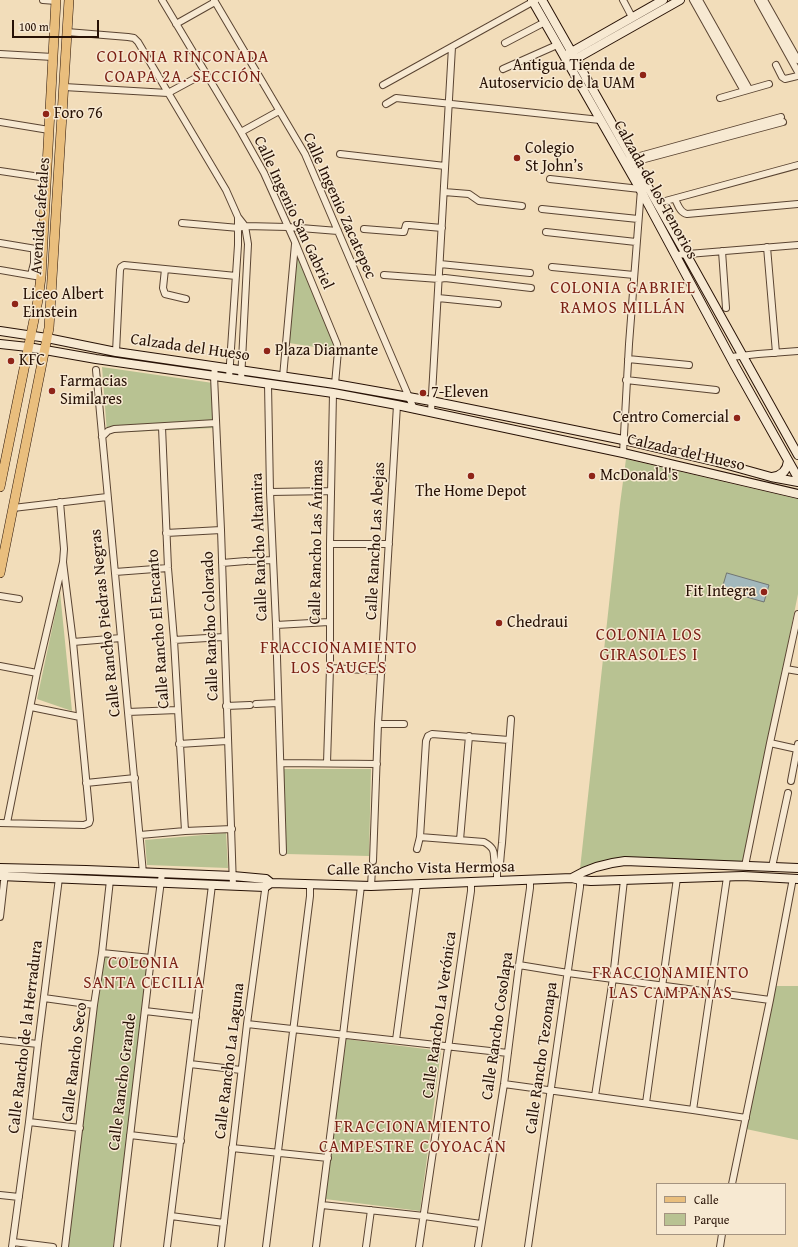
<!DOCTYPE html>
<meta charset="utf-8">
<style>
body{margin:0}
#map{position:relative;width:798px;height:1247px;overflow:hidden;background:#f2ddba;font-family:"Gentium Book Plus",serif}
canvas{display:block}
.legend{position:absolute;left:656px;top:1183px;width:130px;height:52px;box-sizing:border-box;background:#f7e9d2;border:1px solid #a49380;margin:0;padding:5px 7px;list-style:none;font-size:12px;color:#271105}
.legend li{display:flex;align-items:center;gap:8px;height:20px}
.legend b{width:20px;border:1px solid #a49380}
.scale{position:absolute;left:12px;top:20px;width:87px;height:18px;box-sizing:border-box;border:2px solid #271105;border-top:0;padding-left:5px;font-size:12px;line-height:14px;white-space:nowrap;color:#271105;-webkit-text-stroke:3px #f7e9d2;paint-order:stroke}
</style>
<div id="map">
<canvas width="798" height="1247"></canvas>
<ul class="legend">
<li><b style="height:5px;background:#e9be7d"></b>Calle</li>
<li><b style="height:11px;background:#b8c292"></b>Parque</li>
</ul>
<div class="scale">100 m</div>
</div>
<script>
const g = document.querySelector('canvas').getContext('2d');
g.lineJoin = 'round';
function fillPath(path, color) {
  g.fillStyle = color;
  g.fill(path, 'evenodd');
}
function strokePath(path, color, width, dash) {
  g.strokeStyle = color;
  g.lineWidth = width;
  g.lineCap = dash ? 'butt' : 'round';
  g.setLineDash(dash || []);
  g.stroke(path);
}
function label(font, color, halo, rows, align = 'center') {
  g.font = font + ' "Gentium Book Plus",serif';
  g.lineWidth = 3;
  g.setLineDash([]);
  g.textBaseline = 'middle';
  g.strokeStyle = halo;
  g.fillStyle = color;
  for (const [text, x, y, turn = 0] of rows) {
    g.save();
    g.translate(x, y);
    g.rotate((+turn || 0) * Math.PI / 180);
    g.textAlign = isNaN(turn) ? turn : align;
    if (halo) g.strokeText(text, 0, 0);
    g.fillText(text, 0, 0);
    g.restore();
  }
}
fillPath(new Path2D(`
 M297,255L335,340L334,350L289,343Z
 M102,367L213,383L214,428L107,433Z
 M626,459L798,499V594L743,865L622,860L580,869L620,504Z
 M60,592L72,711L37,699Z
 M282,769H371L369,856L286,854Z
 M226,833L228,868L147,865L145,840Z
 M103,954L148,962L129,1135L113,1247H67Z
 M776,986H798V1140L746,1129Z
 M346,1039L441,1051L420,1211L325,1199Z`), '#b8c292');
const water = new Path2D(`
 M727,573L769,585L764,602L722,590Z`);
fillPath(water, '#a2b8bc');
strokePath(water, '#717573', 1);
const street = new Path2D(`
 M43,0L56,1
 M162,0L241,132L264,173L295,242L337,344L338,351L335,384
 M214,0L305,154L414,409
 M623,0L632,17
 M693,0L744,91
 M699,0L749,89
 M758,0L798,72
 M764,0L798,60
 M176,24L215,2
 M67,32L128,37L134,38L138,42L226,190L238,217L245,226L248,244L241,380
 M505,43L545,22
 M0,54L53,57
 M776,65L782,77L785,79L798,76
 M503,69L557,45
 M383,85L536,0
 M64,87L168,93L205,73
 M720,98L769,84
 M386,104L396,98L600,120
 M0,122L49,130
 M241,132L279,111
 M340,154L445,166
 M629,159L781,117
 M630,163L783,122
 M0,171L47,178
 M550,179L640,189
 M444,192L469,194L479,201L522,206
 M675,199C678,205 680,213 687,214L798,204
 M658,203L798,165
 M542,209L638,219
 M182,223L239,228L245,226L288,227L338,231
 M364,229L402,232H404L406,225H409L442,228
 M546,232L636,242
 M0,243L42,250
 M767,247L776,353
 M722,251L726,308
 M676,255L798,245
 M440,264L530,273
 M552,267L634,275
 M0,270L41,277
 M31,275L34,263V249
 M384,275L439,279L445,278L531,288
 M438,298L498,304
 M186,299L165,294L163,288L165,269L236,276
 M116,352L120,270L121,267L124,265L165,269
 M731,357L758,354L798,351
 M628,359L689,365
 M215,367L214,376L221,530L233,886
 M96,370L143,873
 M283,377L295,244
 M229,378L238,245V218
 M626,380L716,390
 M268,384L270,492L276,625L283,852
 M431,412L452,47
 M162,427L168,568L174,640L185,831
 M102,437L108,431L114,429L216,423
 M623,453L629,344L641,189
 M270,492L331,491
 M13,508L107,497
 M166,533L221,530
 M330,544H389
 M250,561L273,560
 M222,563L246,561
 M115,572L168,568
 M0,596L19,599
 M276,625L329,622
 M174,640L224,637
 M73,642L121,638
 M0,666L37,673
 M330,668L382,671
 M786,669L798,671
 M256,704L278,703
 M226,706L250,705
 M31,707L80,717
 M128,712L177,710
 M378,724H404
 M770,743L797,749
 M179,744L227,741
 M281,763L377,764
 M327,763L330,668V544L333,393
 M791,781L798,744
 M86,783L135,778
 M0,823L84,825L89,823L90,820L73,642L63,562
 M7,823L37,673L63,562L64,549L60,502
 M140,835L185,831L232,829
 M420,837L484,842C500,851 490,856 497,869
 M460,840L469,736
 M417,849L420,837L426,741L428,736L432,734L509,740
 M373,861L378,724L397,405
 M745,866L770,743L798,614
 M772,867L788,793
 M497,882V869L500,864L501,852L502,843L511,719
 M371,886L372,869
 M0,917L5,873
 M102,953L151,958
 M519,965L568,973L770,1000
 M44,998L94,1005
 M145,1011L196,1017
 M247,1024L508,1053
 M0,1040L38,1044
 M396,1040L417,884
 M190,1064L241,1070
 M504,1084L693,1110L746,1118
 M595,1096L613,978L624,880
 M646,1103L677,878
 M693,1110L727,877
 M29,1122L80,1128
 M130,1135L181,1141
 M232,1148L328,1158
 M732,1184L770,1000L793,878
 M0,1195L19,1197
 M322,1205L424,1216L481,1224
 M171,1216L224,1223
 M13,1242L53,1247
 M12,1247L29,1122L38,1044L59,878
 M65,1247L94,1005L102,953L110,880
 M117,1247L151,958L162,873
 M167,1247L212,885
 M221,1247L247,1024L266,883
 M266,1247L310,896V885
 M316,1247L343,1035L361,886
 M366,1247L371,1210
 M419,1247L471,891V882
 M478,1247L504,1084L519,965L530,888V880
 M528,1247L580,887V876
 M720,1247L722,1234`);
const secondary = new Path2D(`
 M532,0L640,189L735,366L798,478
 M542,0L686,254L798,455
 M568,54L663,0
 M572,61L680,0
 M0,331L47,338L116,352L335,384L431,401L623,440L717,462L771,477L798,482
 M0,344L28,347L96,359L333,393L397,405L623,453L798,494
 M772,477C782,476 787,470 788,461
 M0,868L86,870L233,876L266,879L271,883
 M0,876L265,887L271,883L371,886L572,878L580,880L591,881L743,876L798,879
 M572,878C588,868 607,863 625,861L798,868`);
const primary = new Path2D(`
 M0,487L38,300L41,277L56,0
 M0,573L49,328L69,0`);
strokePath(street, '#5a4432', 8);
strokePath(secondary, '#271105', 10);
strokePath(primary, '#271105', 10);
strokePath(street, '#f7e9d2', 6);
strokePath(secondary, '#f7e9d2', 8);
strokePath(primary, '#e9be7d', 9);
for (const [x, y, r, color] of [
 [643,75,4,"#8f2418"],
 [46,114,4,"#8f2418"],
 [517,158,4,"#8f2418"],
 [15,304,4,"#8f2418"],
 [267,351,4,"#8f2418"],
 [11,361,4,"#8f2418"],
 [52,391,4,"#8f2418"],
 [423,393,4,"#8f2418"],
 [737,418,4,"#8f2418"],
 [471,476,4,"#8f2418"],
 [592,476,4,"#8f2418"],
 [764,592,4,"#8f2418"],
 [499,623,4,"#8f2418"]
]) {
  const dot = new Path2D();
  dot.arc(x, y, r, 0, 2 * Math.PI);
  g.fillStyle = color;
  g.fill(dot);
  strokePath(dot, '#f7e9d2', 1.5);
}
label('16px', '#271105', '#f7e9d2', [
 ["Antigua Tienda de",635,66,"right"],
 ["Autoservicio de la UAM",635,84,"right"],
 ["Foro 76",54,114],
 ["Colegio",525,149],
 ["St John’s",525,167],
 ["Liceo Albert",23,295],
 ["Einstein",23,313],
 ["Plaza Diamante",275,351],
 ["KFC",19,361],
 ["Farmacias",60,382],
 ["Similares",60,400],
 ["7-Eleven",431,393],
 ["Centro Comercial",729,418,"right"],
 ["McDonald's",600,476],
 ["The Home Depot",471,492,"center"],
 ["Fit Integra",756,592,"right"],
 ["Chedraui",507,623]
], 'left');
label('16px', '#271105', '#f7e9d2', [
 ["Calzada de los Tenorios",655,190,61],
 ["Calle Ingenio Zacatepec",339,206,66],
 ["Calle Ingenio San Gabriel",293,213,65],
 ["Avenida Cafetales",41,216,-86],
 ["Calzada del Hueso",190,348,8],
 ["Calzada del Hueso",686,453,13],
 ["Calle Rancho Las Abejas",376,541,-87],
 ["Calle Rancho Las Ánimas",317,542,-89],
 ["Calle Rancho Altamira",260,547,-92],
 ["Calle Rancho Piedras Negras",106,623,-96],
 ["Calle Rancho Colorado",211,626,-92],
 ["Calle Rancho El Encanto",159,629,-94],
 ["Calle Rancho Vista Hermosa",421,869,-1],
 ["Calle Rancho La Verónica",440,1015,-82],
 ["Calle Rancho Cosolapa",498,1026,-82],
 ["Calle Rancho de la Herradura",26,1037,-83],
 ["Calle Rancho Tezonapa",542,1058,-82],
 ["Calle Rancho La Laguna",230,1061,-83],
 ["Calle Rancho Seco",75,1062,-83],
 ["Calle Rancho Grande",123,1082,-83]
]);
g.letterSpacing = '1px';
label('17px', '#7a1f14', '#f7e9d2', [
 ["COLONIA RINCONADA",183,58],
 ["COAPA 2A. SECCIÓN",183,78],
 ["COLONIA GABRIEL",623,289],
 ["RAMOS MILLÁN",623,309],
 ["COLONIA LOS",649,636],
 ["GIRASOLES I",649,656],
 ["FRACCIONAMIENTO",339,649],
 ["LOS SAUCES",339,669],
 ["COLONIA",144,964],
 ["SANTA CECILIA",144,984],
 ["FRACCIONAMIENTO",671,974],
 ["LAS CAMPANAS",671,994],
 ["FRACCIONAMIENTO",413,1128],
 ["CAMPESTRE COYOACÁN",413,1148]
]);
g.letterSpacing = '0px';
</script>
